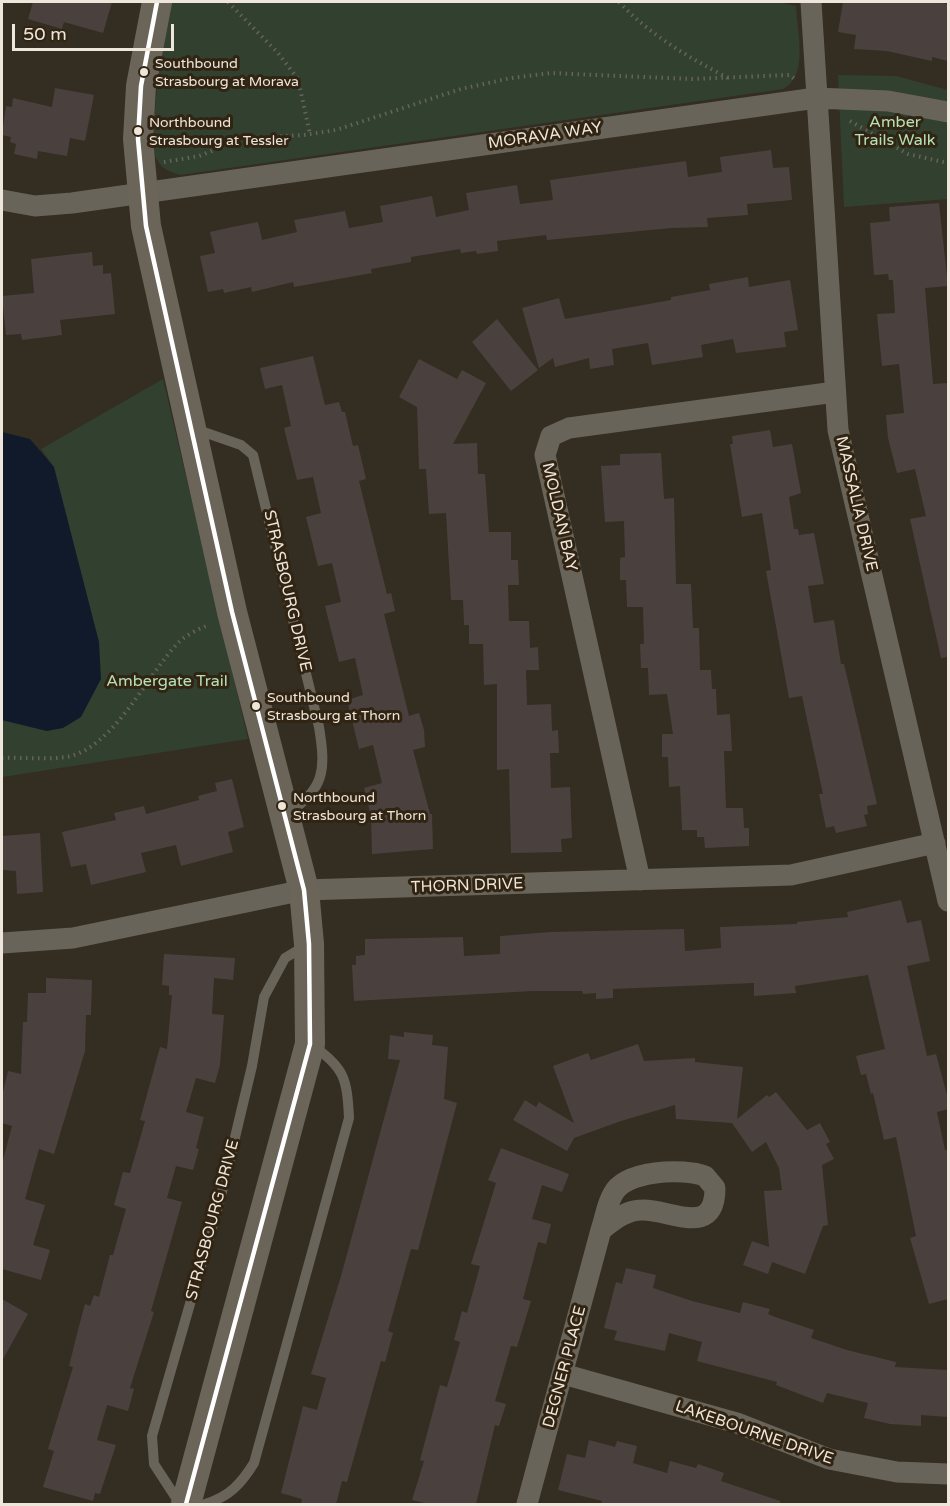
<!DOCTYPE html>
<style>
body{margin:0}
#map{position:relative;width:950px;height:1506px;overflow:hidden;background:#342d22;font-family:"Varela Round",sans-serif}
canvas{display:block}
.frame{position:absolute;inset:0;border:3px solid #eee6da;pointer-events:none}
.scale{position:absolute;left:12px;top:24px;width:162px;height:27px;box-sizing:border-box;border:3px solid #eee6da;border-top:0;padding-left:8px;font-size:18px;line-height:21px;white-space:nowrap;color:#eee6da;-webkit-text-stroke:4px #312412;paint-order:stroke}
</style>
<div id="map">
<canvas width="950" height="1506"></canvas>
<div class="frame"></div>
<div class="scale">50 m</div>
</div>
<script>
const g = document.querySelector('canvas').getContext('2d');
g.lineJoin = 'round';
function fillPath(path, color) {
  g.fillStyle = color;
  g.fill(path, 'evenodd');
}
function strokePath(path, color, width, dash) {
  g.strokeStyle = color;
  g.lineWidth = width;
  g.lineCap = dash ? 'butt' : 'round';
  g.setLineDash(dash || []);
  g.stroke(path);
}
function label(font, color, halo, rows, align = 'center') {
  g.font = font + ' "Varela Round",sans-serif';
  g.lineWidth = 6;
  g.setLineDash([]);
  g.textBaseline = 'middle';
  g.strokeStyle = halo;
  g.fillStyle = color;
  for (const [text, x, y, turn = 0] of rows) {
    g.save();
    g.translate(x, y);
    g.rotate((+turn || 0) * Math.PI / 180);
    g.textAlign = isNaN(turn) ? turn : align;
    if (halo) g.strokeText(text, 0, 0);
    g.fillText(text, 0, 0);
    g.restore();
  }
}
fillPath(new Path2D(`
 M171,2H778L796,6C797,31 809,76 783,89L180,175C163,170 157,164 152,148L159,59Z
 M838,75L896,76L948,90V199L844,207Z
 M163,379L248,739L2,777V720L47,731L54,467L41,449Z`), '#324030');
fillPath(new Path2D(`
 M2,432L30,439L54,467L99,642L101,679L81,717L63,728L47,731L2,720Z`), '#111a2b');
fillPath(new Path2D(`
 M33,2H112L103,33L64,22L62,29L28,19Z
 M843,2H936L948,4V61L932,57V61L887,51L854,49L856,35L838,32Z
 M55,88L94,95L85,141L70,138L67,156L38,151L37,159L14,154L16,144L10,142L11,137L2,135L6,106L12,107L13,98L52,107Z
 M771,150L773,168L789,167L792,200L747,204L748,215L707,218L708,227L671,228L547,240L546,235L497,241L498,251L477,254L476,251L461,253L460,249L411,257V262L371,269L372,273L294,287L293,282L252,292L251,287L224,293L223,289L208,292L200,256L215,253L210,232L232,227L258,222L262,240L297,232L294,220L345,211L349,228L383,222L380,206L432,196L436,217L469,210L466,193L517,185L520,204L553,200L550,180L686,161L688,177L722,172L720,157Z
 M939,203L948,286L925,288L933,384L948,383V657L941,658L910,519L926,516L915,469L897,473L888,438L886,415L904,413L899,364L882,366L879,336L877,314L895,313L893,280H889L888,274L874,275L870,223L890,221L889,207Z
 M92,252L93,266L103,265V274L111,273L115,314L60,320L62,335L22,340L21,334L6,335L2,296L34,293L31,259Z
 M748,277L749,287L790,280L798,330L784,332L786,347L736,353L733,339L701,345L703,357L652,365L648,343L612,349L614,365L590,369L589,358L555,367L553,358L539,368L522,308L559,298L565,319L671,300V297L710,290L709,284Z
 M497,319L538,370L511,391L472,342Z
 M313,356L325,405L339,402L342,412H345L353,446L358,445L366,479L359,481L387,594L391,593L395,611L384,614L409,716L419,713L424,730L425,747L413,750L430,814H432L433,849L372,854L371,816L364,788L382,783L373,745L359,749L347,700L363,695L355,658L339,662L325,606L341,602L332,563L318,566L306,517L321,513L313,477L297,480L284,428L291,426L282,385L265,389L260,368Z
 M419,359L457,379L462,370L486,383L453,444L477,443L478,474H485L489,532H511V560H518L519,585H508L509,621H529L530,648L538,647L539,670H526L527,705L551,704L552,731L558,730L559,753H550L551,788L570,787L572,838L561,839L562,852L511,853L509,769L497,770V684L484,685L483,644H469V625H464L463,600H451L446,513L429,514L426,469H419L417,407L399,397Z
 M770,430L773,447L792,444L801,493L789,497L794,529H798L799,535L814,533L824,584L808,586L814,623L834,620L841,664H844L877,804L867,806L868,814L864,815L867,826L836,833L834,826L826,828L819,794H823L802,696L789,698L766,571L771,570L762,513L742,517L730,444H733L732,436Z
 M661,453L664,499L674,498L676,584H691L693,628H699L700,670H711L712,689H716L717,715L730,714L732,751H724L726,808H743L744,828H749V846L705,848L704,837H697V830H682L680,786L669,787L668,757H662V734H673L667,694L649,695L648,668H641L640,644H644L643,607H627L626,580H620V558L625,557L624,521L605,522L601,466L620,465V454Z
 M232,779L244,827L228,832L233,852L181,866L176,845L141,853L146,872L91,885L86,864L71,867L62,832L116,820L114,813L144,806L146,814L199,800L198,796L217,791L215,783Z
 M40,833L43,892L17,894L16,871L2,870V836Z
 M901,900L907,923L921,920L930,961L907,966L927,1056L936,1054L948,1099V1109L937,1112L945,1150H948V1299L929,1304L910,1238L916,1236L896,1137L884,1140L873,1093L871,1094L866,1074L861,1075L856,1056L885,1049L868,975L795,986L796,993L754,996V983L613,989V998L596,999V993L583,994L582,991H533L354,1001L352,965H356V956L365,955V939L463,937L464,956L500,954V936L551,932L684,929L685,951L721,948L720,927L797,924V922L848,917L847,912Z
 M164,954L235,958L233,980L214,978L212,1014L224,1015L220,1065L215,1083L196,1078L186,1112L204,1117L196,1148L199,1149L193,1170L176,1166L167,1198L182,1202L151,1311L154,1312L130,1388L134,1389L128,1411L107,1405L97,1440L116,1445L100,1494L95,1493L93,1501L43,1487L54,1451L48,1449L73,1367L69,1366L79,1326L85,1304L90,1306L94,1295L99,1297L110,1255H113L126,1209L114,1205L123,1172L130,1173L145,1121L140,1120L160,1047L167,1049L172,995H169V986L162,985Z
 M46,978L92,980L91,1015H86L85,1051L54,1154L39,1149L25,1199L45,1205L33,1245L50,1250L41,1280L2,1269V1164L12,1126L2,1123V1096L8,1071L21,1074L23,1022H27L28,993H46Z
 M404,1032L433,1035L432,1045L448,1047L444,1099L457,1103L418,1250L411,1249L388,1331L393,1333L385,1362L381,1361L347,1482L342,1481L336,1504H301L302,1499L281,1493L303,1406L317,1410L326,1378L311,1374L341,1276L400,1060L388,1059L390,1035L404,1037Z
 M638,1044L644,1061L695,1058V1062L743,1067L737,1119L767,1095L769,1097L776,1092L807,1130L820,1123L830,1142L826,1144L834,1159L822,1165L828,1225L823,1226L805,1274L772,1262L768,1274L743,1265L752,1241L769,1247L764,1191L782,1190L779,1168L766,1142L752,1152L732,1123L676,1119L675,1105L621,1121L574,1138L567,1151L513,1120L525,1100L536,1107L539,1102L574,1123L553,1066L588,1053L591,1060Z
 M501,1148L569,1174L562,1192L542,1185L532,1219L551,1224L546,1244L538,1242L523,1299L531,1301L517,1347L511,1346L495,1401L506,1404L499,1426L495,1425L476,1504H429L412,1500L424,1461L420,1460L440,1385L447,1387L460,1342L454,1340L462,1311L467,1313L480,1266L471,1264L496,1183L488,1180Z
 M626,1268L656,1275L653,1288L692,1301L740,1313L743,1302L770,1309L768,1314L775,1317L814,1330L811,1338L847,1350L896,1362L895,1367L948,1370V1417L921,1415V1426L890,1424L864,1418L868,1403L827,1393L823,1403L776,1385L777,1382L697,1361L702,1342L669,1333L665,1351L614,1340L617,1331L604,1328L616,1282L622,1284Z
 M2,1299L28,1314L2,1361Z
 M589,1440L615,1447L617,1441L637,1446L633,1463L667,1473L670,1461L696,1468L698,1464L724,1473L721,1481L780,1501V1504H601L602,1501L558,1490L567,1454L585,1458Z`), '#4a413f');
strokePath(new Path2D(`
 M228,2L278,53L298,79L310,134
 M619,2C650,35 688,57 728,78
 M850,121L908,154L948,163
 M164,162L199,156L245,138L304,135L336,130L461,89L511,78L551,73L690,79L790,75L796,80
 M2,758C22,757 45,760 66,757C114,749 147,674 179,642C186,635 197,630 206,626`), '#68635a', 4, [1.5, 4.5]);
strokePath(new Path2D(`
 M195,429L241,445L253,455L319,727C326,770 325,789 287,814
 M180,1504L154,1464L152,1436L221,1196L252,1066L264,997L285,958L305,946
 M205,1504C229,1497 241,1484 254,1463L349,1118C347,1079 345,1068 312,1045`), '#696459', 10);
strokePath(new Path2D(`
 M811,2L838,430L948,901
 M2,200L35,206L72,203L816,98L888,101L948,112
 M640,880L545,455L551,436L569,428L835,392
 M2,943L73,938L304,890L791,875L935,843
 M563,1374L737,1423L829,1459L897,1472L948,1474
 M527,1504L601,1230C605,1218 607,1204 613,1194C625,1170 683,1168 705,1176L715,1188C715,1239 670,1209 642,1210C626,1210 614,1220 601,1230`), '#696459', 21);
strokePath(new Path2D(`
 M157,2L141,86L138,139L146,226L232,612L304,890L309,944L310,1044L186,1504`), '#6b6559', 30);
strokePath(new Path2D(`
 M157,2L141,86L138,139L146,226L232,612L304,890L309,944L310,1044L186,1504`), '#fff', 4.5);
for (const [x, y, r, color] of [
 [144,72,5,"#eee6da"],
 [138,131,5,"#eee6da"],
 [256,706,5,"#eee6da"],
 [282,806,5,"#eee6da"]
]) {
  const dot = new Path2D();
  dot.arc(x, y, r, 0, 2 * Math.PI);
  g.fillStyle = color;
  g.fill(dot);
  strokePath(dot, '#312412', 2);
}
label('14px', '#eee6da', '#312412', [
 ["Southbound",155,64],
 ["Strasbourg at Morava",155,82],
 ["Northbound",149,123],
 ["Strasbourg at Tessler",149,141],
 ["Southbound",267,698],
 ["Strasbourg at Thorn",267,716],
 ["Northbound",293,798],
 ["Strasbourg at Thorn",293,816]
], 'left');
label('16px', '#b6e0b5', '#312412', [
 ["Amber",895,123],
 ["Trails Walk",895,141],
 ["Ambergate Trail",167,682]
]);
label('16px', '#eee6da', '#312412', [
 ["MORAVA WAY",545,136,-8],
 ["MASSALIA DRIVE",856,504,77],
 ["MOLDAN BAY",559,517,77],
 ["STRASBOURG DRIVE",287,591,77],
 ["THORN DRIVE",467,886,-2],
 ["STRASBOURG DRIVE",213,1220,-75],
 ["DEGNER PLACE",565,1367,-75],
 ["LAKEBOURNE DRIVE",754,1433,19]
]);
</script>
